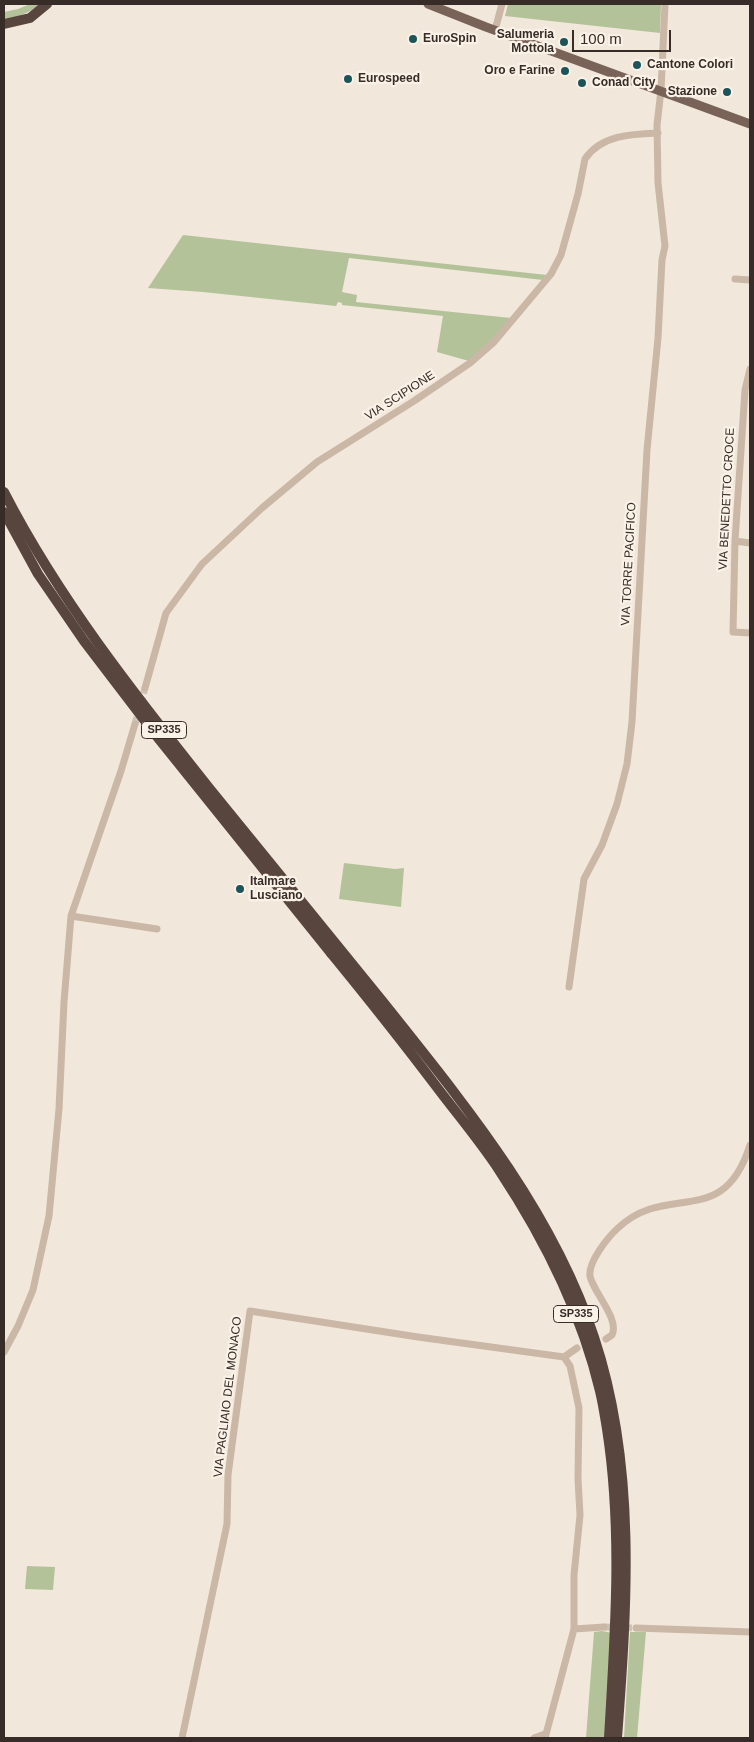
<!DOCTYPE html>
<style>
body{margin:0}
#map{position:relative;width:754px;height:1742px;overflow:hidden;background:#f2e7db;font-family:Arial,sans-serif}
canvas{display:block}
.frame{position:absolute;inset:0;border:5px solid #372c27;pointer-events:none}
.scale{position:absolute;left:572px;top:30px;width:99px;height:22px;box-sizing:border-box;border:2px solid #372c27;border-top:0;padding-left:6px;font-size:15px;line-height:18px;white-space:nowrap;color:#372c27;-webkit-text-stroke:4px #faf1e7;paint-order:stroke}
</style>
<div id="map">
<canvas width="754" height="1742"></canvas>
<div class="frame"></div>
<div class="scale">100 m</div>
</div>
<script>
const g = document.querySelector('canvas').getContext('2d');
g.lineJoin = 'round';
function fillPath(path, color) {
  g.fillStyle = color;
  g.fill(path, 'evenodd');
}
function strokePath(path, color, width, dash) {
  g.strokeStyle = color;
  g.lineWidth = width;
  g.lineCap = dash ? 'butt' : 'round';
  g.setLineDash(dash || []);
  g.stroke(path);
}
function label(font, color, halo, rows, align = 'center') {
  g.font = font + ' Arial,sans-serif';
  g.lineWidth = 4.5;
  g.setLineDash([]);
  g.textBaseline = 'middle';
  g.strokeStyle = halo;
  g.fillStyle = color;
  for (const [text, x, y, turn = 0] of rows) {
    g.save();
    g.translate(x, y);
    g.rotate((+turn || 0) * Math.PI / 180);
    g.textAlign = isNaN(turn) ? turn : align;
    if (halo) g.strokeText(text, 0, 0);
    g.fillText(text, 0, 0);
    g.restore();
  }
}
fillPath(new Path2D(`
 M30,4H40C29,13 18,17 4,20V12L18,9Z
 M508,4H661L660,33L505,16Z
 M183,235L547,275L543,280L349,258L342,292L357,295L356,302L511,318L491,342L469,361L437,352L443,316L342,305V303L338,302L336,306L203,292L148,288Z
 M344,863L395,869L404,868L401,907L339,899Z
 M27,1566L55,1567L53,1590L25,1589Z
 M602,1631L612,1633L605,1738H586L594,1632Z
 M630,1632H646L637,1738H624Z`), '#b4c29a');
strokePath(new Path2D(`
 M135,724L145,688
 M604,1627L636,1628`), '#cdc2b7', 7, [7, 3.5]);
strokePath(new Path2D(`
 M495,30L502,4
 M735,279L750,280
 M750,369L745,390L735,541L733,632L750,633
 M735,541L750,543
 M145,688L166,613L202,564L262,508L317,462L414,401L470,363L494,342L551,274L561,255L578,194L585,159C601,135 632,134 658,133
 M71,916L157,929
 M569,987L584,879L602,845L617,804L627,764L632,722L647,450L658,338L662,260L665,246L658,183L657,125L661,90L665,4
 M606,1339L612,1335C620,1319 593,1292 590,1276C588,1262 608,1237 618,1228C668,1181 723,1231 750,1145
 M4,1352L18,1326L33,1290L49,1216L59,1109L64,1002L71,916L121,771L135,724
 M564,1357L577,1348
 M636,1628L750,1632
 M574,1629L604,1627
 M182,1738L227,1524L228,1475L250,1311L418,1337L564,1357
 M534,1738L545,1734
 M545,1738L574,1629V1575L580,1515L578,1479L579,1408L570,1366L564,1357`), '#cbb7a6', 7);
strokePath(new Path2D(`
 M428,4L486,27L750,124`), '#796358', 9);
strokePath(new Path2D(`
 M4,24L30,18L47,4
 M4,492C59,599 135,695 210,789C268,860 325,931 383,1002C465,1105 552,1210 594,1337C637,1466 627,1605 617,1738
 M331,953C367,997 402,1041 436,1086C457,1114 480,1141 499,1170C544,1238 581,1311 600,1391C603,1403 605,1417 607,1429C623,1532 615,1635 609,1738`), '#58463e', 10);
strokePath(new Path2D(`
 M4,512L38,574L84,641L155,734L331,953`), '#58463e', 10);
for (const [x, y, r, color] of [
 [413,39,5,"#1c5459"],
 [564,42,5,"#1c5459"],
 [637,65,5,"#1c5459"],
 [565,71,5,"#1c5459"],
 [348,79,5,"#1c5459"],
 [582,83,5,"#1c5459"],
 [727,92,5,"#1c5459"],
 [240,889,5,"#1c5459"]
]) {
  const dot = new Path2D();
  dot.arc(x, y, r, 0, 2 * Math.PI);
  g.fillStyle = color;
  g.fill(dot);
  strokePath(dot, '#faf1e7', 2);
}
for (const [x, y, w] of [
 [164,730,45],
 [576,1314,45]
]) {
  const box = new Path2D();
  box.roundRect(x - w / 2, y - 8.5, w, 17, 4);
  g.fillStyle = '#faf1e7';
  g.fill(box);
  strokePath(box, '#372c27', 1);
}
label('bold 11px', '#372c27', null, [
 ["SP335",164,730],
 ["SP335",576,1314]
]);
label('bold 12px', '#372c27', '#faf1e7', [
 ["Salumeria",554,35,"right"],
 ["Mottola",554,49,"right"],
 ["EuroSpin",423,39],
 ["Cantone Colori",647,65],
 ["Oro e Farine",555,71,"right"],
 ["Eurospeed",358,79],
 ["Conad City",592,83],
 ["Stazione",717,92,"right"],
 ["Italmare",250,882],
 ["Lusciano",250,896]
], 'left');
label('12px', '#372c27', '#faf1e7', [
 ["VIA SCIPIONE",400,396,-33],
 ["VIA BENEDETTO CROCE",727,499,-87],
 ["VIA TORRE PACIFICO",629,564,-87],
 ["VIA PAGLIAIO DEL MONACO",228,1397,-83]
]);
</script>
